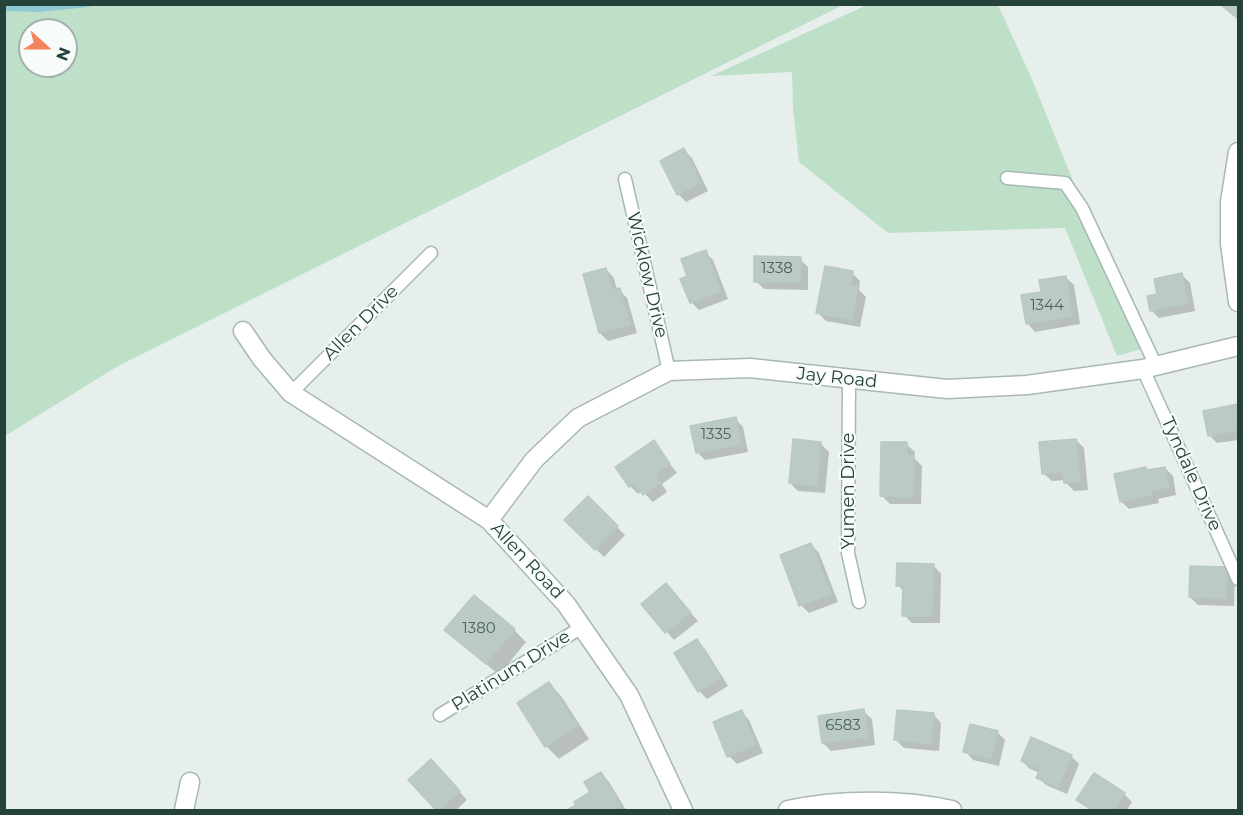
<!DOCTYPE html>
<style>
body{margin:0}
#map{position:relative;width:1243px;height:815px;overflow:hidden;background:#e6efeb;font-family:Montserrat,sans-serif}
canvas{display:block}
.frame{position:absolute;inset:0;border:6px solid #24423a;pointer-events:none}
.north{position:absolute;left:18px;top:18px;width:60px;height:60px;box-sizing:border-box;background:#f7fbf9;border:2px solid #a3b1ad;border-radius:50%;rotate:111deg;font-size:16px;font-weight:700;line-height:24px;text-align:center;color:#24423a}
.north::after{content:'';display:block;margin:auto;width:21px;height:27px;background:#f4845f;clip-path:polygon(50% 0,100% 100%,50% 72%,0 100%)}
</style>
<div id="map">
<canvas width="1243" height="815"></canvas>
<div class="frame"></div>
<div class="north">N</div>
</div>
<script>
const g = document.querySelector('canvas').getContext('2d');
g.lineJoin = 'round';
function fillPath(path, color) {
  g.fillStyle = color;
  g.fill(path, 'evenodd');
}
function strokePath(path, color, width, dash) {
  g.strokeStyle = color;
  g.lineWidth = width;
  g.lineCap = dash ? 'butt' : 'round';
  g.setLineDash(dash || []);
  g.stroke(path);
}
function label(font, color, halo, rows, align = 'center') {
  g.font = font + ' Montserrat,sans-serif';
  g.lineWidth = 4.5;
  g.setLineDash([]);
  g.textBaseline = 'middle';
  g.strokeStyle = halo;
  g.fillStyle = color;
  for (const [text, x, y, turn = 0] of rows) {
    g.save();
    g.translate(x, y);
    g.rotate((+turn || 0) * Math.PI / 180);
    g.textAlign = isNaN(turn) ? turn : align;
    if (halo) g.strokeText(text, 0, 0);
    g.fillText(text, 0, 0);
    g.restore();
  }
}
fillPath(new Path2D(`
 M5,4H843V5L118,366L5,436ZM30,30H66V66H30Z
 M867,5H998L1031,77L1095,235L1135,319L1141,349L1117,356L1065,228L888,233L799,162L793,109L792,72L711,76Z`), '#bfe0c8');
fillPath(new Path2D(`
 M684,150L692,158L708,191L686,202L678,194Z
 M705,252L713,260L728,299L699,310L691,302L689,277Z
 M800,259L808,267V290L764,289L756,281Z
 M606,269L614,278L617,290H619L627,298L637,333L608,341L600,333Z
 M852,273L860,281L859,290L866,297L860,327L826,321L818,313Z
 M1182,275L1190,283L1195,311L1159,318L1151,310L1158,296Z
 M1065,277L1074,285L1080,324L1035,332L1027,323L1042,293Z
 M1238,405V440L1217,443L1209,435L1205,412Z
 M735,419L743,427L748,452L705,460L697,452Z
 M1076,440L1084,448L1088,490L1074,491L1066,483L1065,480L1052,481L1043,473Z
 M653,442L677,473L662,484L667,492L653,502L642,491L638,494L630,486Z
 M820,443L829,452L825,493L798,491L790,483Z
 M906,444L915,452L914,458L922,466L921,504H890L882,496Z
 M1165,468L1173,476L1176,495L1158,499L1159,503L1129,509L1121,501L1146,469L1149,472Z
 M588,499L625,535L604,557L566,520Z
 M811,544L819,553L838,602L809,613L801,605Z
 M933,565L941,574L940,623H912L904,615V592L898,585Z
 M1227,569L1235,577L1234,606L1198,605L1190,597Z
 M666,585L698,621L674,640L643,604Z
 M446,630H514L526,642L499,675Z
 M697,641L705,649L728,686L707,699L699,691L676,653Z
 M549,684L561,696L589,739L559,759L546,746L519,704Z
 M741,711L749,720L763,753L737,764L729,756Z
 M863,711L872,719L875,745L831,751L823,743Z
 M933,714L941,723L939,751L904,748L896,740Z
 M997,732L1005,740L999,766L973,760L965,751Z
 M1071,756L1079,764L1067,794L1046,785L1038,777L1040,773L1030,769L1022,761Z
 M439,769L467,800L456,810H438L410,780Z
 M601,774L609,782L626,810H570L593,793Z
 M1124,794L1132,802L1127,810H1091L1078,800Z`), '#0003');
strokePath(new Path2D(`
 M4,8L39,9L88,4`), '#8ec9d4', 6);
const building = new Path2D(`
 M1220,4H1238V19Z
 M684,148L701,182L677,195L660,161Z
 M706,250L721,291L690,303L680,279L687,276L681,259Z
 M754,256L801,257L800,282H754Z
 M825,266L853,271L850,286L858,287L852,320L816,313Z
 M606,268L612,290L620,288L630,325L599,333L583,274Z
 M1182,273L1188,303L1150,311L1147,296L1157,294L1154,279Z
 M1066,276L1072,316L1026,324L1021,295L1041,292L1039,280Z
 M1238,404V430L1208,436L1203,411Z
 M736,417L741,444L696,453L690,426Z
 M793,439L821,442L817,486L789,483Z
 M1076,439L1080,482L1064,483L1063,472L1042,474L1039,442Z
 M654,440L670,464L655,475L660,483L643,495L635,483L629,487L615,467Z
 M881,442H907V456H914L913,497L880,496Z
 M1146,467L1147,470L1165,467L1169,487L1151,491L1152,495L1120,502L1114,474Z
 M588,496L618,526L595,550L564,520Z
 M811,543L831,594L799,606L780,555Z
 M897,563L934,564L932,616H902L903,586H896Z
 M1190,566L1227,567L1226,598L1189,597Z
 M666,583L691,613L665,633L641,604Z
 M474,595L515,629L486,664L444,630Z
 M697,639L721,678L698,692L674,653Z
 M549,682L578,726L545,747L517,703Z
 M864,709L868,737L822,743L818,716Z
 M742,710L756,745L727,757L713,722Z
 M897,710L934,713L931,744L894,740Z
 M970,724L998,731L991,759L963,752Z
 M1031,737L1072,755L1058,787L1036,778L1040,769L1021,761Z
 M431,759L460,791L439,810H436L408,780Z
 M601,772L621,806L613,810H567L576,805L574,802L590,792L584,782Z
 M1094,773L1125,793L1114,810H1093L1076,800Z`);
fillPath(building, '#bbcac4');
strokePath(building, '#b8c9c2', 1.5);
const service = new Path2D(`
 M1007,178L1065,183L1082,208L1156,366
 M625,179L669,371
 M1143,369L1238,579
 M849,380L848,553L859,602
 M291,393L431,253
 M440,715L582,627`);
const minor = new Path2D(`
 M1238,152L1230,202V244L1238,302
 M243,331L262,359L291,393L489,520L566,604L629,695L683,810
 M489,520L534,460L578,418L669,371L750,368L947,389L1027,385L1143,369L1238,346
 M184,810L190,782
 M788,810C839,799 902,799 952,810`);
strokePath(service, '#a8b8b2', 15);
strokePath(minor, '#a8b8b2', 21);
strokePath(service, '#fff', 12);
strokePath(minor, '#fff', 18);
label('15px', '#4a645c', null, [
 ["1338",777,269],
 ["1344",1047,306],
 ["1335",716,435],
 ["1380",479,629],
 ["6583",843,726]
]);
label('18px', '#24423a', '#f7fbf9', [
 ["Wicklow Drive",647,275,77],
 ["Allen Drive",361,323,-45],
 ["Jay Road",837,378,6],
 ["Tyndale Drive",1191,474,66],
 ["Yumen Drive",849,491,-90],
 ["Allen Road",527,561,47],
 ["Platinum Drive",511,671,-32]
]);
</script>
